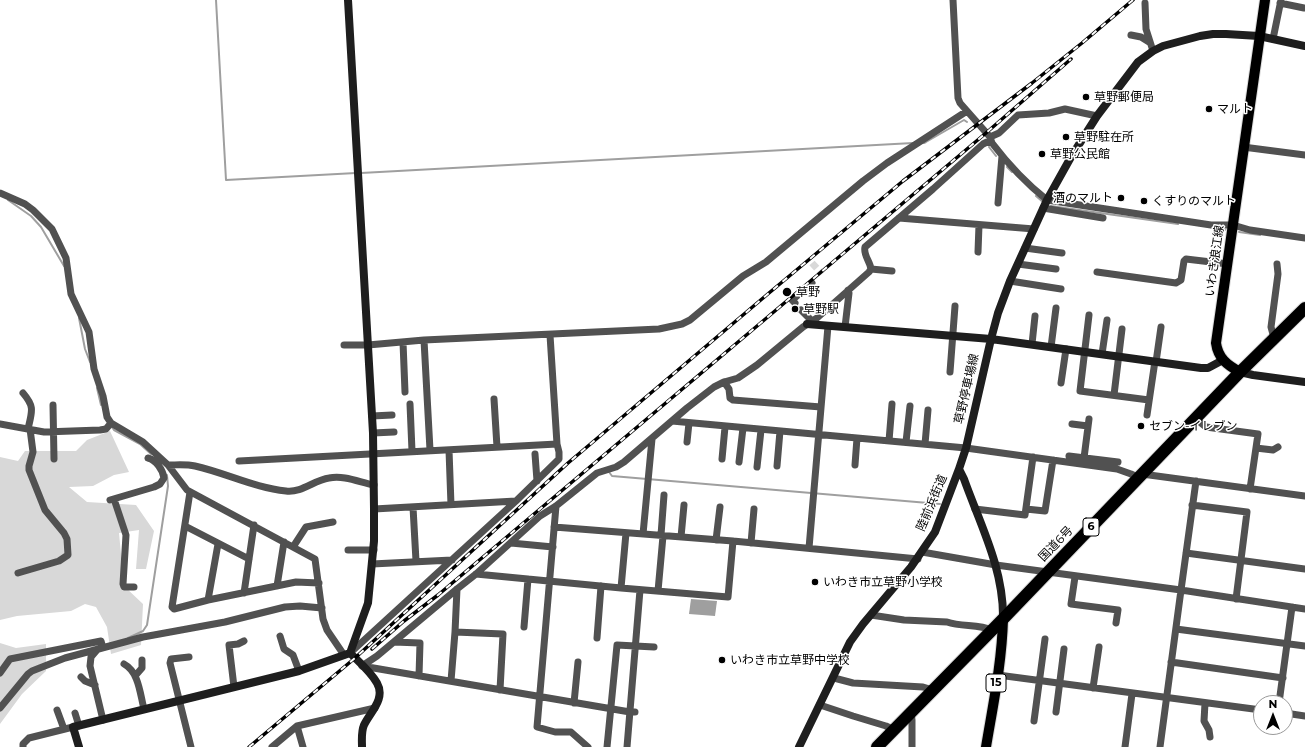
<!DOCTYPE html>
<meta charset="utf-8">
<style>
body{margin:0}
#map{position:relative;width:1305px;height:747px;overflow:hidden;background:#fff;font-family:Montserrat,sans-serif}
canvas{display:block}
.north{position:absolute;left:1253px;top:695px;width:40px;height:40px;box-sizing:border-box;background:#fff;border:1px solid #999;border-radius:50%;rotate:0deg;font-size:11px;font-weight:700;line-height:16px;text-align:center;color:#000}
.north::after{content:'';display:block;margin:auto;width:14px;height:18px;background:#000;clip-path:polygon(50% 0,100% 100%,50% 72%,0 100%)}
</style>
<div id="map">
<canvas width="1305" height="747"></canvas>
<div class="north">N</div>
</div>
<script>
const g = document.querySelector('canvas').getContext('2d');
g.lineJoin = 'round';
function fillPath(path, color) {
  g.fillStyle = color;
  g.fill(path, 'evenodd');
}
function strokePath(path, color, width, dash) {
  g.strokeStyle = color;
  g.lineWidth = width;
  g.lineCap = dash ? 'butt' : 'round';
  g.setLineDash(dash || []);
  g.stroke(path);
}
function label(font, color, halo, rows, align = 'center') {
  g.font = font + ' Montserrat,"Noto Sans JP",sans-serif';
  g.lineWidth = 3;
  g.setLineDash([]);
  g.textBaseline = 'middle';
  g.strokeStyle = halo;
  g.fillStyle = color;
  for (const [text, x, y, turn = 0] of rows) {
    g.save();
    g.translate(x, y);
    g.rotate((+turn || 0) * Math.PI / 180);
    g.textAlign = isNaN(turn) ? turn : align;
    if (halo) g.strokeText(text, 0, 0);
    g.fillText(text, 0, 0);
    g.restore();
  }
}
fillPath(new Path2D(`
 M110,431L129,472L114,475L93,486L69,487L87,502L136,505L154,531L146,569H136L139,530L119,533L124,586L143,604L141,645L111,654L107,627L96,607L85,604L71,611L17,616L0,620V457L18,461L25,451H76L87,440Z
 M0,643L16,648L46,644V671L22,694L0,724Z`), '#d8d8d8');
fillPath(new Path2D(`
 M691,599L717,601L715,616L689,614Z`), '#9f9f9f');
strokePath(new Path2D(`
 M216,0L226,180L356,173
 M924,143L926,142L964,120L967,122
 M989,147L996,156
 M1007,167L1012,172
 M361,173L913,143
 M1036,196L1043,202
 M8,200L31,216L41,227L64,266
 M1051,206L1178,224
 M1212,228L1227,230
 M1239,232L1260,235
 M79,318L85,349L90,362
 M97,388L101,405
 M111,426L114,430L140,444L151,454
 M609,472L612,476L940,504
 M128,638L143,631L147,625L168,486L167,475`), '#9f9f9f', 2);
strokePath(new Path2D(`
 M812,263L822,274`), '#d9d9d9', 7, [7, 3.5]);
const primary = new Path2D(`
 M1240,372C1227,365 1218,358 1216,343L1265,0
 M986,747C993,705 1002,662 1003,619`);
const highway = new Path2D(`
 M877,747L1003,619L1240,372L1305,308`);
strokePath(primary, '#dbdbdb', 12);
strokePath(highway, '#dbdbdb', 14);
strokePath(new Path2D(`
 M953,0L958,98L960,103L990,137L992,143
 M1145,3L1146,29L1153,51
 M1280,3L1304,8
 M1131,35L1141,37L1149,42
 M1273,39L1281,0
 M990,137L999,133L1018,115L1049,113L1065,109L1097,116
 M1243,147L1305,155
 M0,193L25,204L33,210L52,229L66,258L71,294L89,332L94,369L103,396L107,417L111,423L143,442L168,465C177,465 186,464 195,466C226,473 255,488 286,491C302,493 314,480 329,478C344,475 359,482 374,485
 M998,203L1002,156
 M1043,208L1103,218
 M899,218L1034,229
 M1025,248L1062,253
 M978,252L979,225
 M1018,264L1056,269
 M871,269L892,271
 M1097,272L1176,283L1181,280L1184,261L1186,259L1228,264
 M1010,281L1061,289
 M795,303L792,300L812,283
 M801,310L812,321
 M1089,315L1080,391L1149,400
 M845,327L849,293L848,290
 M1274,338L1271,327L1278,274L1277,264
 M424,340L430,450
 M403,342L405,392
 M1032,344L1035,316
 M344,345H368L424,340L659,329L682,324L690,320L743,276L766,262L863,181L887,163L967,111
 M1051,347L1056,308
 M1102,354L1107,320
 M1156,362L1161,327
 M950,372L955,306
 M724,382L729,389L730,398L733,400L821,407
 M1061,383L1066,349
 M23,393C35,407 32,411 28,429
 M1114,395L1122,329
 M494,399L497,447
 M410,404L412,451
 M53,405L54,459
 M1147,415L1155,361
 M372,416L392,415
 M1196,419L1206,427L1258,434L1250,489
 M672,421L966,448L1117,469L1131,474L1139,478
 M0,424L44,432L100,430L106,429L111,423
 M1072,424L1088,426
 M373,433L394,432
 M889,441L892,404
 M687,442L689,423
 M906,442L910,406
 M925,444L928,410
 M1256,448L1273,450L1278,447
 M449,450L451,505
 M535,454L537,481
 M1069,456L1118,462
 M1084,458L1089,419
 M722,459L725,427
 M239,461L557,444
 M739,462L743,428
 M168,465L187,490L315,559L323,619L327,630L344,655
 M855,465L857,438
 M777,466L780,431
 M757,467L761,430
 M1142,474L1305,496
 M190,492L172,607L174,609L208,600L296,582L319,583
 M114,499L126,535L123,584L124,587H134
 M110,500L154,487L160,484L164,478C163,470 156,460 148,458
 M1192,505L1247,512L1236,599
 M556,506L537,727L555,732H571L588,747
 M413,507L416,561
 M374,509L516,501L559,459V452L557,444L550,335
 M975,509L1025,515L1033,457
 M1026,509L1045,511L1053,460
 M185,526L249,559
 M554,527L733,541L918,559
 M643,534L652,439
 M661,535L664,495
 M681,537L684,505
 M716,540L720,507
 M511,543L553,547
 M751,543L754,509
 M293,547L306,527L333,522
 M809,548L828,326
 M348,550H374
 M922,552L996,565L1181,590L1305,609
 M1186,553L1305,569
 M372,564L452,560
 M18,573L59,561L68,555L67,539L64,533L45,510L29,470V466L33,452L30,429
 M476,574L621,588L728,597L733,541
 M1075,577L1071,604L1118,610L1116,623
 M277,586L284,542
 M621,588L626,533
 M658,591L663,536
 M244,593L254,525
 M208,600L218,544
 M871,615L904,620L947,622C962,627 978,624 992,630
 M524,627L528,579
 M1176,629L1305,646
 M455,632L503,634L500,690
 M280,636L284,649L293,655L299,671
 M597,638L601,586
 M394,642L420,643L419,676
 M97,650L91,657L90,666L103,720
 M350,653L516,501
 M189,657L171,659L170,663L191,747
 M1171,662L1283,678
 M124,664C139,672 140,694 144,709
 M362,666L377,656L457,589L476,574L540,516L556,506L597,473L616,467L624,462L687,408L714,387L724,382L738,378L757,365L803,327L817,318L869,272L871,269C870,261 863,255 865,247L933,189L983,144L987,142L992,143C1008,164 1027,184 1047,200L1211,225H1233L1250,230L1305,238
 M362,666L630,712H635
 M0,673L10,659L101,641L103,648
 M998,675L1261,710
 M135,676L142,668V660
 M81,677L85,681L95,685
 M834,678L853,683L923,687L933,690
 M451,681L455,632L457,589
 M234,687L229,645L238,644L244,641
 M1093,688L1099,647
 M574,703L578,662
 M1205,703L1204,721L1209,730L1210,737
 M1279,703L1292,607
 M820,705L853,716L886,726L894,730
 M0,708L28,674L32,671L65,658L143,637L225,622L285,607L300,606L322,608
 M57,710L64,729
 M1056,712L1064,649
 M75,713L79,726
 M911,713L912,720V747
 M1285,713L1305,716
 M1034,721L1045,639
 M297,726L303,747
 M23,747V744L29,738L73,727
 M272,747L297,726L375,708
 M607,747L617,645L654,647
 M627,747L640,590
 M1125,747L1132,694
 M1160,747L1181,590L1196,481`), '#515151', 7);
strokePath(new Path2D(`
 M348,0L373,433L374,509V541L368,603L350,653C359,662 370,671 377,683C386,699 370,712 364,725C361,732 362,740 362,747
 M807,324L991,339L1201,368H1208L1223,360
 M1240,372L1253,375L1305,382
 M1003,619C1004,569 980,524 964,479L959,469L966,448L991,339L998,313L1010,281L1047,200L1071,157L1097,116L1138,62L1153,51L1163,46L1200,36L1213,34H1226L1259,36L1305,46
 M79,747L73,727L299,671L350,653
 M799,747L850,642L863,624L911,567L935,532L959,469`), '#1e1e1e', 8);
strokePath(primary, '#000', 10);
strokePath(highway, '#000', 12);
const rail = new Path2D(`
 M372,649L404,621L438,595L986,133L1071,59
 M249,747L355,658L568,463L769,293L903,181L1032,83L1082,43L1133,0`);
strokePath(rail, '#000', 3.5);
strokePath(rail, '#fff', 2, [6]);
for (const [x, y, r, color] of [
 [1086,97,4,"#000"],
 [1209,109,4,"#000"],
 [1066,137,4,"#000"],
 [1042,154,4,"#000"],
 [1121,198,4,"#000"],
 [1144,201,4,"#000"],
 [787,292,5,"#000"],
 [795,309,4,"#000"],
 [1141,426,4,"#000"],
 [815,582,4,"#000"],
 [722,660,4,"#000"]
]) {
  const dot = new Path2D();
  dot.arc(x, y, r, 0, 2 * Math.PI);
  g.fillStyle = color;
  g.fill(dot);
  strokePath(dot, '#fff', 1.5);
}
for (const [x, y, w] of [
 [1091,527,16],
 [996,683,20]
]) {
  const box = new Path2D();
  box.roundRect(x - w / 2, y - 9, w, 18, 3);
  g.fillStyle = '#fff';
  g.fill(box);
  strokePath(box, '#000', 1);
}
label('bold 11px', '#000', null, [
 ["6",1091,527],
 ["15",996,683]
]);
label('12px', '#000', '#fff', [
 ["草野郵便局",1094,97],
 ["マルト",1217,109],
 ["草野駐在所",1074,137],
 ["草野公民館",1050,154],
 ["酒のマルト",1113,198,"right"],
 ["くすりのマルト",1152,201],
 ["草野",796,292],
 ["草野駅",803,309],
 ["セブン-イレブン",1149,426],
 ["いわき市立草野小学校",823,582],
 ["いわき市立草野中学校",730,660]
], 'left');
label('12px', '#000', '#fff', [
 ["いわき浪江線",1215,261,-82],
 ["草野停車場線",967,389,-77],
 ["陸前浜街道",932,503,-67],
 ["国道6号",1056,544,-46]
]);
</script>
